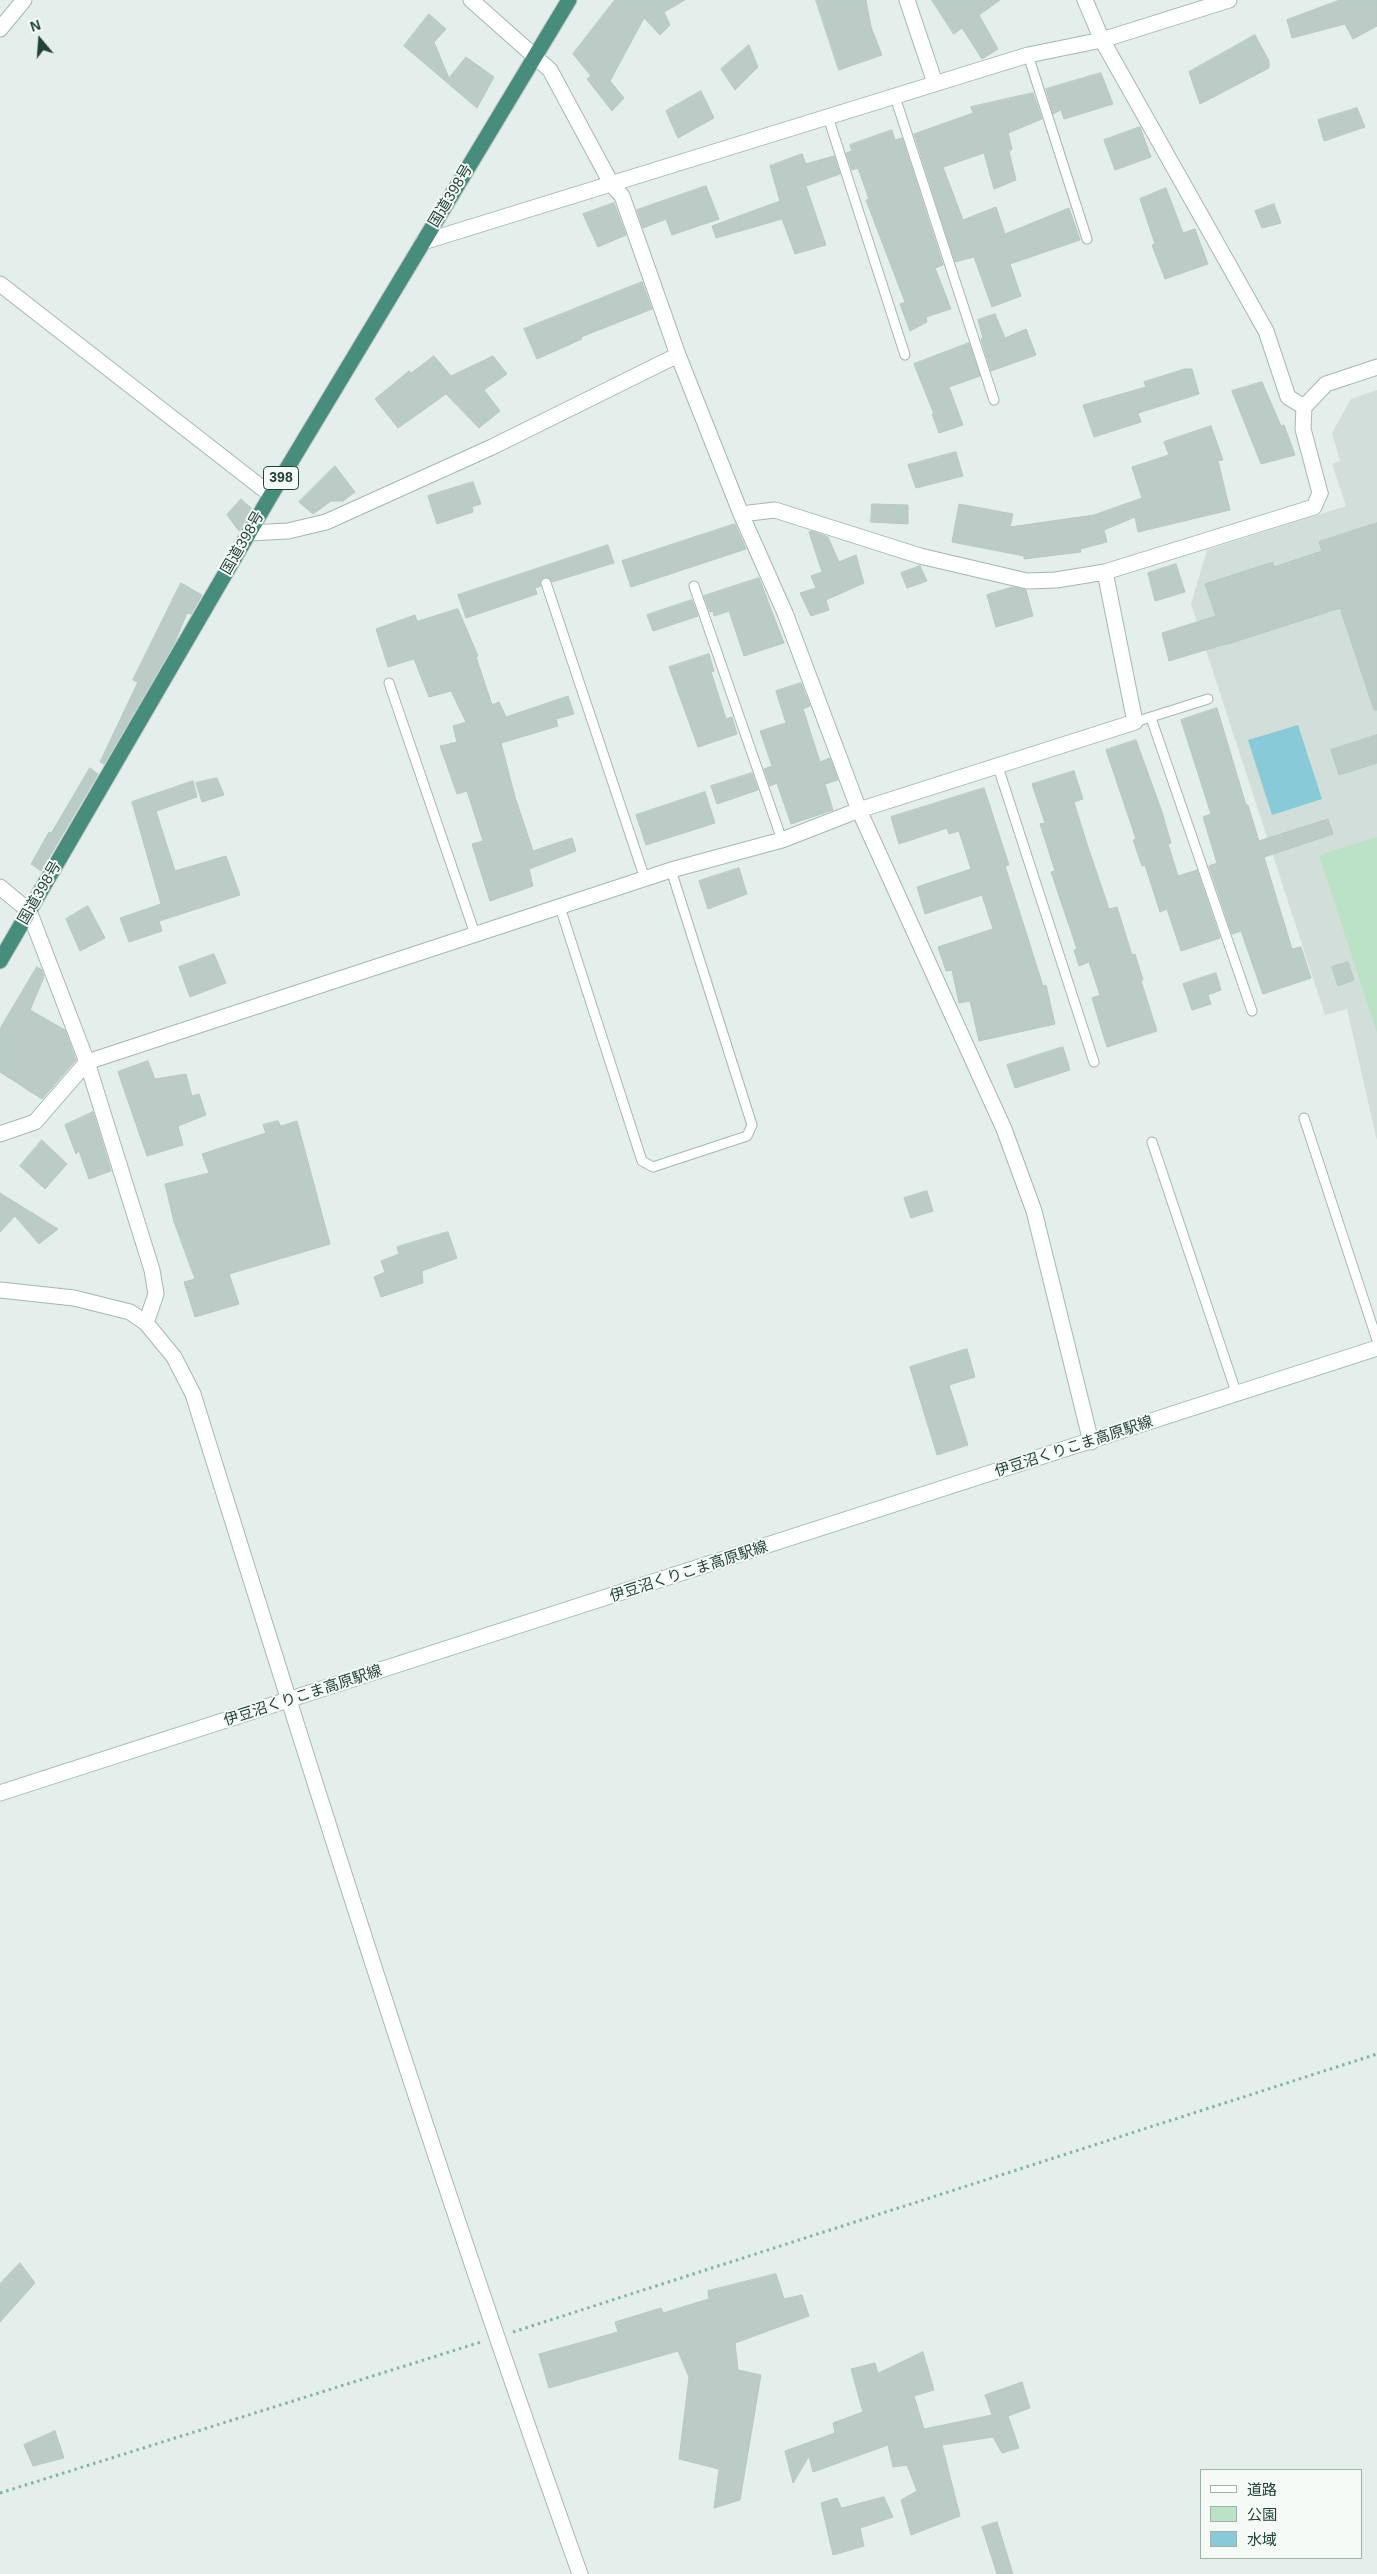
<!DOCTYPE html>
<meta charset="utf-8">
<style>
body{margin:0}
#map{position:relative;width:1377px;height:2574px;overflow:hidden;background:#e4eeea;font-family:Helvetica,"Noto Sans JP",sans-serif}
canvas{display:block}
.legend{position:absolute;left:1200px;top:2469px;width:162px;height:90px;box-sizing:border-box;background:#f5faf7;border:1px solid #a0b0ab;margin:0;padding:6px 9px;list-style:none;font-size:15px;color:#214239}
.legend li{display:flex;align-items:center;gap:10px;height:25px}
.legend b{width:25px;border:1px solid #a0b0ab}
.north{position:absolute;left:15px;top:15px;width:50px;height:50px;-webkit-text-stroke:4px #f5faf7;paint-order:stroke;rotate:342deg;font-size:14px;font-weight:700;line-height:20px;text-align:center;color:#214239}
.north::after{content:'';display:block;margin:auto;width:18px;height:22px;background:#214239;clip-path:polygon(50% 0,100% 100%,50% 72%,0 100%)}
</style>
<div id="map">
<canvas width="1377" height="2574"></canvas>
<ul class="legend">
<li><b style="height:6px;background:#fff"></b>道路</li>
<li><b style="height:14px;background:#bbe1c6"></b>公園</li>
<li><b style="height:14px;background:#88cad7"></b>水域</li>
</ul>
<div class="north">N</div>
</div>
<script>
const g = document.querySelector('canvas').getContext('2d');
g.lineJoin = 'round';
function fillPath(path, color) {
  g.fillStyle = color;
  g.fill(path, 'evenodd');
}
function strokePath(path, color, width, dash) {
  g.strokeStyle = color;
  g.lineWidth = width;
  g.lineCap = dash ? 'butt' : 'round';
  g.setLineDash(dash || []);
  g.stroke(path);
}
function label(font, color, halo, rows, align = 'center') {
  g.font = font + ' Helvetica,"Noto Sans JP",sans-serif';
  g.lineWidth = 4;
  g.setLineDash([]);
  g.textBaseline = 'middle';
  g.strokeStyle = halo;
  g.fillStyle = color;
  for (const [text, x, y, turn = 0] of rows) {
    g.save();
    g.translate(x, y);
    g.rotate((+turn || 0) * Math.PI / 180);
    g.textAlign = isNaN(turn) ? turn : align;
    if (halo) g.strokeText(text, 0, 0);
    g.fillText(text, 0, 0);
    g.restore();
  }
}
fillPath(new Path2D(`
 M1377,390V1141L1347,1009L1325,1015L1191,604L1207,550L1346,506L1332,464L1340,461L1332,433L1351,399Z`), '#d2ded9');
fillPath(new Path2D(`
 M1377,837V1033L1319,855Z`), '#bbe1c6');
fillPath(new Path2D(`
 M1298,725L1322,799L1272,815L1248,740Z`), '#88cad7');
const building = new Path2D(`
 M615,0H685L664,12L670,25L660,35L644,18L610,81L624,98L612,111L587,79L591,76L573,54Z
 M816,0H866L871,27L882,55L839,70Z
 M932,0H1000L979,15L998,49L982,59L962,28L954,34Z
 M1340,0H1377V26L1353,39L1345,24L1292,38L1287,20Z
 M429,14L446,29L434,42L449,78L466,57L494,77L477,108L404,46Z
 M1255,35L1269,61V68L1200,104L1189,72Z
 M749,45L758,67L735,90L721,69Z
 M1101,73L1113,104L1064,119L1061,110L1053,114L1046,89Z
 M701,91L714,118L678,138L666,111Z
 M1033,93L1042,119L1008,133L1012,149L1009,152L1016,180L994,189L984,153L943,167L963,220L996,207L1005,234L1069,208L1080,240L1010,264L1021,296L992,307L974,257L955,262L914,134L973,113L971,107Z
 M1357,108L1365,127L1324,141L1318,120Z
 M1140,127L1151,157L1115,170L1104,140Z
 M892,130L895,140L902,138L943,265L935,268L951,309L926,317L927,322L910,331L900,304L905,302L866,200L869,199L858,168L852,170L846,153L852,151L850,145Z
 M802,154L806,164L834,156L840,174L806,186L826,245L795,254L782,219L716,238L712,226L780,201L770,166Z
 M706,186L719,219L672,235L666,219L643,228L637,210Z
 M1166,188L1183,233L1195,229L1208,264L1165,279L1152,245L1155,244L1140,199Z
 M614,203L626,235L598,247L583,214Z
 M1274,204L1281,223L1262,228L1255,211Z
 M642,282L652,309L581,337L582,339L537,359L524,329Z
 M995,314L1005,338L1026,329L1036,355L991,371L981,339L983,338L978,320Z
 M969,343L980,376L949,387L963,425L939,433L932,414H934L914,364Z
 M434,356L451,376L493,356L507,374L484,390L500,411L479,428L446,394L398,428L375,399L409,371L411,373Z
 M1185,369H1192L1199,394L1138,413L1141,422L1094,437L1083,405L1146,387L1144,382Z
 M1262,382L1281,426L1284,425L1295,455L1261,464L1232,391Z
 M1211,426L1223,460L1218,461L1230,510L1138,532L1135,517L1104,530L1107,542L1080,549L1081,552L1024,559V556L952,542L959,504L1013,514L1010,527L1094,515L1142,498L1132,467L1169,455L1164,442Z
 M956,452L963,476L916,488L908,465Z
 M335,466L355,492L343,501H331L313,514L299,502Z
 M473,482L481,504L472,507L473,512L437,524L428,496Z
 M241,499L252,509L239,531L227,515Z
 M872,504L908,505V524L871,522Z
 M1377,523V710H1374L1340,608L1225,645V644L1169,661L1162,633L1216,616L1205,584L1273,562L1274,567L1322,551L1319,542Z
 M735,524L746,549L631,587L622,561Z
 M812,531L828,537L839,562L856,555L864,583L826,600L829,610L811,616L800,593L816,588L811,576L822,572L809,532Z
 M608,545L614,563L552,582L550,578L544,577L540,581L541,586L535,588L537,594L466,618L458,595Z
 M1176,564L1185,592L1155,601L1148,573Z
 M920,566L927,581L907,588L901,573Z
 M759,578L784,643L744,656L729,611L714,616L713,611L710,612L704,596Z
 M181,583L202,595L191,614L187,613L175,642L104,764L100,762L138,682L133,680Z
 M1013,587L1026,590L1033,616L996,627L987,595Z
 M692,600L698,616L653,631L647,615Z
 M458,609L478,656L476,657L492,705L499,702L506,717L568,696L574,714L556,719L558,726L501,743L515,797L533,851L572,838L576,851L529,869L533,886L490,901L472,844L483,841L467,791L457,794L440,746L457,742L453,726L466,722L451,691L429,697L414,659L388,667L376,629L415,615L417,621Z
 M709,654L714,671L711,672L726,719L732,717L737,734L698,747L669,667Z
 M801,683L810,706L803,709L820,762L830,758L838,780L825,784L833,810L791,824L777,783L770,786L764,769L772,766L760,731L786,723L776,691Z
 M1217,708L1246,805H1248L1259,841L1328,819L1333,834L1264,857L1292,949L1301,947L1311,978L1263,994L1241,931L1232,934L1209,866L1217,863L1203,817L1211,814L1181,720Z
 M1377,735V763L1339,775L1331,750Z
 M1136,740L1162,812L1171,843L1168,844L1178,876L1197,870L1220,938L1181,951L1167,909L1160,912L1145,865L1142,866L1133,840L1136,839L1106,750Z
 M90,768L98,774L41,871L31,864L49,832L51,833Z
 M1074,771L1083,799L1074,802L1086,841L1109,909L1117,907L1132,955L1135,954L1143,980L1141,981L1157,1031L1107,1047L1092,998L1100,995L1089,962L1079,966L1074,950L1077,949L1051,872L1055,871L1040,824L1045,823L1032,784Z
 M752,773L758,790L717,804L711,786Z
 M217,778L224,795L202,802L196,783Z
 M193,781L197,797L156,811L175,871L226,856L240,895L159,921L162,931L129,942L120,918L161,904L132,802Z
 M984,788L1009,865L1005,866L1043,986L1046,985L1055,1024L979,1041L970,1001L959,1003L952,970L946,971L938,947L993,929L982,895L925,914L917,887L971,869L959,831L949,834L947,828L899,844L891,817Z
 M705,792L715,823L646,845L636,815Z
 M739,868L747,894L708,909L699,881Z
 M88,906L105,938L80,951L66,919Z
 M214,954L226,983L190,997L179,967Z
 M1348,962L1354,980L1338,986L1332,967Z
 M37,967L42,970L44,977L30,1010L65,1030L76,1060L42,1099L0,1072V1029Z
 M1216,973L1221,990L1208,995L1211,1004L1192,1010L1183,984Z
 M1063,1047L1070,1070L1015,1088L1007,1065Z
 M148,1061L155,1079L186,1074L192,1096L199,1094L206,1115L178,1126L183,1145L147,1156L118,1072Z
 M93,1112L111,1171L89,1179L79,1151L76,1154L65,1125Z
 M278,1121L281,1126L297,1121L330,1244L229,1274L239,1304L195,1317L184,1282L195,1279L174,1222L165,1184L209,1173L202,1154L266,1133L263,1125Z
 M42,1140L67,1164L45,1189L20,1166Z
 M927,1191L933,1211L911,1218L904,1198Z
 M0,1193L58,1229L39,1244L15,1216L0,1232Z
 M448,1232L457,1258L422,1271L423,1283L381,1297L374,1277L385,1272L381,1261L399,1254L397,1247Z
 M967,1349L975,1377L949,1385L968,1445L937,1455L910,1367Z
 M20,2263L35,2283L0,2322V2284Z
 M776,2274L784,2299L802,2295L809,2316L735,2343L738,2370L761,2375L740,2500L714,2508L719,2469L679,2459L689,2377L678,2351L549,2388L539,2354L618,2332L615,2322L661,2308L663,2313L709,2299L708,2291Z
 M923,2352L934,2390L914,2396L924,2429L992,2415L985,2395L1022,2382L1030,2408L1008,2416L1019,2448L1002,2453L993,2437L942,2445L960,2516L911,2535L901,2500L917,2491L907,2465L893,2467L888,2445L813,2472L809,2456L793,2483L785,2451L835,2433L833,2423L863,2412L851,2369L875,2363L878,2373Z
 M55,2431L64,2458L33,2466L24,2445Z
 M884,2497L893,2517L860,2528L864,2546L833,2555L821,2503L837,2498L841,2508Z
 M997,2522L1013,2574H997L982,2527Z`);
fillPath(building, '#bbccc6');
strokePath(building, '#b5c9c1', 1);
const service = new Path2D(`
 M1028,55L1087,239
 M895,97L994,400
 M828,117L905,355
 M546,583L645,879
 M694,586L782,840
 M389,683L475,934
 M1151,718L1252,1011
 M1135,722L1208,699
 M998,767L1094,1062
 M560,907L642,1161L653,1167L747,1136L752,1125L671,870
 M1304,1118L1377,1340
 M1152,1142L1237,1395`);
const minor = new Path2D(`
 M471,0L550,70L612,185L622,196L678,355L741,514L785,613L859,810L1004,1129L1034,1211L1091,1442
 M907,0L935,83
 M1085,0L1102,40L1266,331L1288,397L1304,407
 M0,29L24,0
 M423,242L1028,55L1102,40L1229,0
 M0,284L271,495
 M741,514L775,510L920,556L1027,581L1056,580L1105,572L1314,507L1320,493
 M249,533L288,531L326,522L492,447L678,355
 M0,887L29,911L87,1062L152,1270L156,1294L146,1323
 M0,1134L35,1122L87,1062L671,870L782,840L859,810L1135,722L1105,572
 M0,1290L74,1298L130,1312L146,1323L174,1357L193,1394C316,1789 440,2184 580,2574`);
const tertiary = new Path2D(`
 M1320,493L1303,429L1304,407L1326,384L1377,367`);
const secondary = new Path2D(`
 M0,1793L1377,1348`);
const trunk = new Path2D(`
 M0,961L271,495L569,0`);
strokePath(service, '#a6b7b1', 11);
strokePath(minor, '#a6b7b1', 17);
strokePath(tertiary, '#a6b7b1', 17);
strokePath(secondary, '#a1bbb2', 17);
strokePath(trunk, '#c1cac8', 17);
strokePath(new Path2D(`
 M513,2332L1377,2054
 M0,2493L481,2342`), '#82b4a5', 3, [2.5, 4]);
strokePath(service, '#fff', 9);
strokePath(minor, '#fff', 15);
strokePath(tertiary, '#fff', 15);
strokePath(secondary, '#fff', 15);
strokePath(trunk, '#488c7d', 15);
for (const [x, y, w] of [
 [281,478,35]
]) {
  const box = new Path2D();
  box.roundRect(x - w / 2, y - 11.5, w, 23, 4);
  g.fillStyle = '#f5faf7';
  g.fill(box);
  strokePath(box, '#214239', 1);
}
label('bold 14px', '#214239', null, [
 ["398",281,478]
]);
label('15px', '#214239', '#f5faf7', [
 ["国道398号",451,196,-59],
 ["国道398号",243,543,-60],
 ["国道398号",40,893,-60],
 ["伊豆沼くりこま高原駅線",1074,1447,-18],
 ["伊豆沼くりこま高原駅線",689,1572,-18],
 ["伊豆沼くりこま高原駅線",303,1696,-18]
]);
</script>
